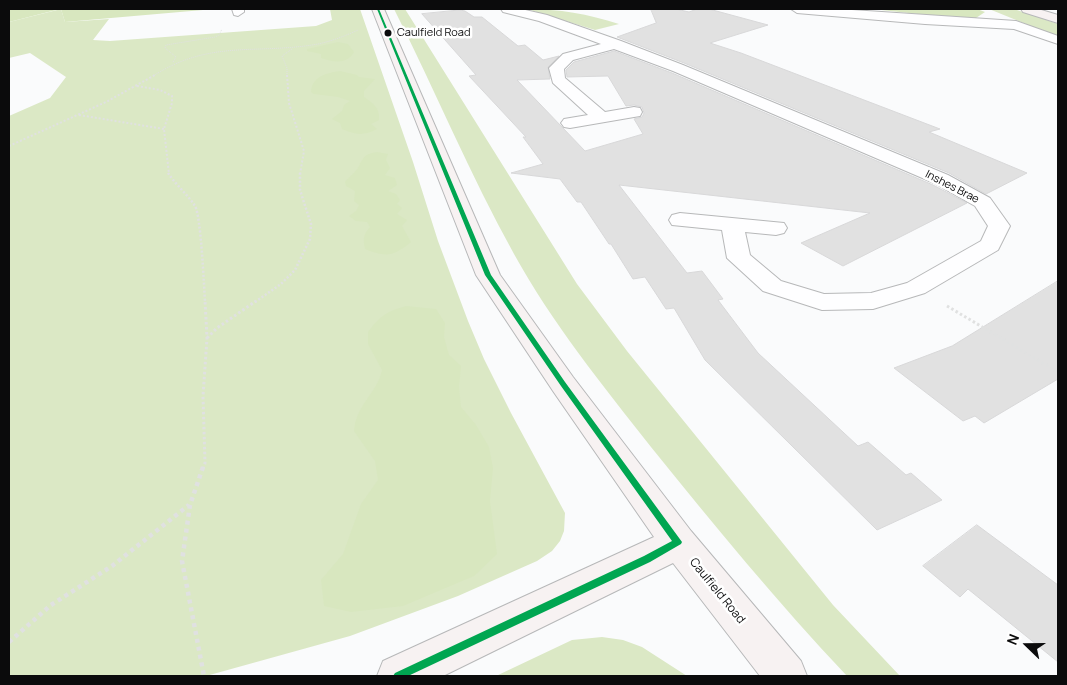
<!DOCTYPE html>
<style>
body{margin:0}
#map{position:relative;width:1067px;height:685px;overflow:hidden;background:#fafbfc;font-family:Manrope,sans-serif}
canvas{display:block}
.frame{position:absolute;inset:0;border:10px solid #0b0b0c;pointer-events:none}
.north{position:absolute;left:1002px;top:620px;width:50px;height:50px;-webkit-text-stroke:4px #fff;paint-order:stroke;rotate:292deg;font-size:14px;font-weight:700;line-height:20px;text-align:center;color:#0b0b0c}
.north::after{content:'';display:block;margin:auto;width:18px;height:22px;background:#0b0b0c;clip-path:polygon(50% 0,100% 100%,50% 72%,0 100%)}
</style>
<div id="map">
<canvas width="1067" height="685"></canvas>
<div class="frame"></div>
<div class="north">N</div>
</div>
<script>
const g = document.querySelector('canvas').getContext('2d');
g.lineJoin = 'round';
function fillPath(path, color) {
  g.fillStyle = color;
  g.fill(path, 'evenodd');
}
function strokePath(path, color, width, dash) {
  g.strokeStyle = color;
  g.lineWidth = width;
  g.lineCap = dash ? 'butt' : 'round';
  g.setLineDash(dash || []);
  g.stroke(path);
}
function label(font, color, halo, rows, align = 'center') {
  g.font = font + ' Manrope,sans-serif';
  g.lineWidth = 5;
  g.setLineDash([]);
  g.textBaseline = 'middle';
  g.strokeStyle = halo;
  g.fillStyle = color;
  for (const [text, x, y, turn = 0] of rows) {
    g.save();
    g.translate(x, y);
    g.rotate((+turn || 0) * Math.PI / 180);
    g.textAlign = isNaN(turn) ? turn : align;
    if (halo) g.strokeText(text, 0, 0);
    g.fillText(text, 0, 0);
    g.restore();
  }
}
fillPath(new Path2D(`
 M61,9L65,22L109,19L93,40L110,41L316,26L332,20L330,9H360L413,162L438,241L468,321L484,359L511,413L565,513L564,531L560,541L552,551L537,561L458,596L350,636L206,676H9V116L50,98L66,77L30,53L9,58V22Z
 M394,9H405L577,284L627,351L833,605L900,676H847C778,603 714,525 651,447C603,386 552,323 514,254C470,175 435,90 394,9Z
 M527,9C559,9 588,14 619,24L595,30Z
 M989,9H1014L1058,24V37Z
 M602,637L623,640L642,647L687,676H496L572,640Z`), '#dbe8c5');
fillPath(new Path2D(`
 M9,9H60L9,22Z
 M61,9H202L203,10L65,22Z
 M872,9H977L985,12L973,20Z
 M338,42L348,44L354,52C347,65 333,62 321,58V54L307,51V49Z
 M340,71L357,75L359,77L375,79L364,91V97C374,104 380,108 379,120L371,124L377,129C364,136 355,135 342,129L340,123L332,119L342,111L344,105L350,101L338,97L314,94L311,92C312,76 327,73 340,71Z
 M377,152L388,154L386,160L390,168L385,175L395,178L397,185L388,191L396,194L400,200L397,204L402,208L397,214L407,220L402,226L411,242C394,256 387,258 365,249C363,239 363,235 370,227L367,222L356,221L349,216L356,211L359,205L354,201L355,191L346,186L345,182C349,177 356,172 359,166C364,156 365,154 377,152Z
 M406,306L436,309L445,323L444,337L449,355L461,366L459,387L461,407L476,425L489,447L493,468L490,501L497,554L474,576L403,606L351,612L324,606L321,580L343,554L361,504L378,480L375,461L354,431C356,404 377,394 382,370L368,344V332C380,316 387,311 406,306Z`), '#d8e7bf');
const building = new Path2D(`
 M651,9H676L689,12L697,9H709L768,25L710,43L741,53L940,129L929,132L1027,173L986,194L949,173L684,63L617,37L656,23Z
 M460,10L465,11L474,17H482L518,46L525,45L543,60L559,56L548,67L550,79L517,80L585,151L643,134L634,119L642,117L644,113L642,107L634,105L626,106L608,76L567,77L566,70L574,62L614,51L672,73L933,185L967,203L843,266L801,243L870,213L619,185L687,273L702,271L723,299L718,300L758,353L858,446L868,442L906,475L911,473L942,500L877,530L705,360L674,308L666,309L645,277L633,279L611,244H609L581,202H577L560,179L511,173L543,164L523,137H526L469,76L476,75L422,14Z
 M1058,281V379L984,423L975,416L963,421L894,368L952,346Z
 M977,525L1058,585V662L968,589L960,597L923,566Z`);
fillPath(building, '#e1e1e1');
strokePath(building, '#d8d8d9', 1);
const street = new Path2D(`
 M232,9H244V12L238,16L234,15Z
 M501,9H521L547,15L621,41L683,65L948,175L990,198L1010,226L998,250L925,293L873,309L822,310L763,291L727,258L722,230L672,225L669,220L672,215L680,213L784,223L787,228L784,233L776,235L745,232L750,255L781,281L824,294L871,293L907,283L981,241L988,226L975,206L934,183L673,71L614,49L573,60L564,69L565,78L605,112L634,107L640,108L642,112L640,116L634,117L570,128L564,127L561,123L564,119L588,115L553,83L549,68L563,54L601,44L539,21L503,12Z
 M791,9H837L1016,21L1058,36V44L1014,29L925,24L797,13Z`);
const secondary = new Path2D(`
 M372,9H384L500,275L573,377L691,531L801,661L807,676H760L673,563L443,676H377L383,661L654,537L553,391L476,275Z
 M1021,9H1038L1058,15V23L1023,12Z`);
strokePath(street, '#b7b8b9', 2);
strokePath(secondary, '#b7b8b9', 2);
strokePath(new Path2D(`
 M173,62L176,57L165,48L166,45L215,37L219,35L222,29
 M153,76C211,39 256,55 318,44C332,41 345,36 358,30
 M287,76V68L282,56L292,49`), '#e0e1e1', 1, [1, 1]);
strokePath(new Path2D(`
 M287,75L289,103L304,151L300,174
 M137,86L160,90L172,96V103L164,129L169,174
 M79,115L164,129
 M9,146L106,102L155,75`), '#e0e1e1', 2, [2, 2]);
strokePath(new Path2D(`
 M168,173C176,185 188,195 195,206C201,216 204,286 205,302
 M255,302L281,284L295,270L310,239L311,224L300,190V173`), '#e0e1e1', 2.5, [2, 2]);
strokePath(new Path2D(`
 M947,306L1058,372
 M207,338L217,328L256,301
 M203,469L205,463L203,396L207,338L205,301`), '#e0e1e1', 3, [2.5, 2.5]);
strokePath(new Path2D(`
 M203,467L190,505L182,561L204,676
 M9,642L51,605L112,566L189,505`), '#e0e1e1', 4.5, [4, 4]);
fillPath(street, '#fefeff');
fillPath(secondary, '#f7f2f2');
fillPath(new Path2D(`
 M377,9H379L491,275L565,382L682,542L681,544L650,562L408,676H393L395,673L644,556L672,541L561,386L485,275Z`), '#00a651');
for (const [x, y, r, color] of [
 [388,33,4.5,"#0b0b0c"]
]) {
  const dot = new Path2D();
  dot.arc(x, y, r, 0, 2 * Math.PI);
  g.fillStyle = color;
  g.fill(dot);
  strokePath(dot, '#fff', 2);
}
label('11px', '#0b0b0c', '#fff', [
 ["Caulfield Road",397,33]
], 'left');
label('11px', '#0b0b0c', '#fff', [
 ["Inshes Brae",952,187,27]
]);
label('12px', '#0b0b0c', '#fff', [
 ["Caulfield Road",717,591,51]
]);
</script>
